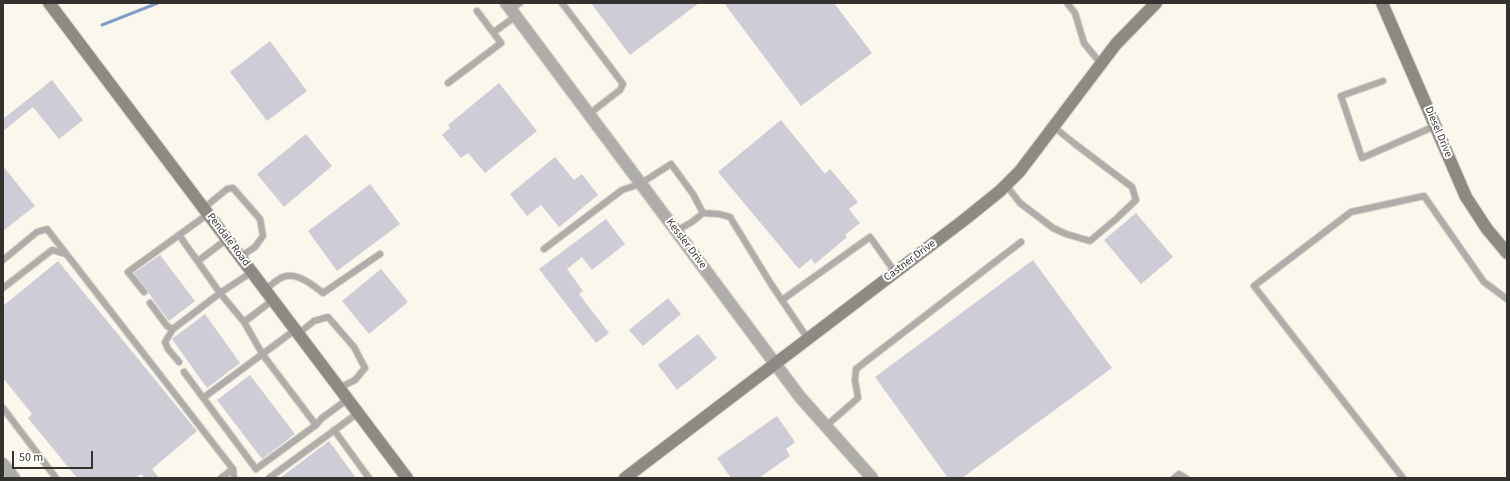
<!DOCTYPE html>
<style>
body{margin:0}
#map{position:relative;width:1510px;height:481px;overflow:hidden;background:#fcf7ec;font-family:"Source Sans 3",sans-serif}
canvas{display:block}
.frame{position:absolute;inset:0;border:4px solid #34322e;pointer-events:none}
.scale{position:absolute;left:12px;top:451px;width:81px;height:18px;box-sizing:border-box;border:2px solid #34322e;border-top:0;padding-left:5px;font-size:12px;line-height:14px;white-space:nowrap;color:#34322e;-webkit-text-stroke:3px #fff;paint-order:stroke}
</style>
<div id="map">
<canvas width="1510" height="481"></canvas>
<div class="frame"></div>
<div class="scale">50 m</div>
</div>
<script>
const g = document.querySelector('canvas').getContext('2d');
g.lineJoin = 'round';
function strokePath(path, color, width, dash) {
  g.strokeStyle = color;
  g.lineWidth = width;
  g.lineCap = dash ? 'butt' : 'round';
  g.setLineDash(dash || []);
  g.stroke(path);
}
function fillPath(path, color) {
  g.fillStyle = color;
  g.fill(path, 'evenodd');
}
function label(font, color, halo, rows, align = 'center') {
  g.font = font + ' "Source Sans 3",sans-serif';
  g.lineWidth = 4;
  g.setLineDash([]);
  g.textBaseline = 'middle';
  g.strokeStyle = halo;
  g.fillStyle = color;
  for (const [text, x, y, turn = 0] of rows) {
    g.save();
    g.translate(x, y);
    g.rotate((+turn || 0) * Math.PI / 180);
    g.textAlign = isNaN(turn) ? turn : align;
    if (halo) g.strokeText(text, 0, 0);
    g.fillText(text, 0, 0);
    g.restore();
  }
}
strokePath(new Path2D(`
 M102,25L158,3`), '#819ecd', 3);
fillPath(new Path2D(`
 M591,3H699L630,55Z
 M724,3H834L872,53L801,106Z
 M270,41L307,91L267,121L230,72Z
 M52,80L83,120L59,139L33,107L3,131V119Z
 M499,83L537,131L485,173L468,153L461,158L442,135L450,128L448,125Z
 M781,120L825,174L830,169L858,202L849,209L860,223L845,235L847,237L815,264L811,259L799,269L718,172Z
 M306,134L332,166L284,207L257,174Z
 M555,157L574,180L582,174L598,195L559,227L541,205L527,216L510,194Z
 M3,166L35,206L3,231Z
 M370,184L400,224L337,271L308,231Z
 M1136,213L1173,257L1141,284L1104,240Z
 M606,219L625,244L592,270L582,257L567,269L583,291L579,294L609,333L596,343L539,269Z
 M160,255L195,301L169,321L134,273Z
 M1033,260L1112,368L962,478H948L875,377Z
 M58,261L197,431L152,469L159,478H145L141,474L136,478H77L28,418L32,414L3,378V306Z
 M381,269L408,302L369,334L342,301Z
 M668,298L681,314L643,346L629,330Z
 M205,314L240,363L207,388L172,339Z
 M698,334L717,358L677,390L658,365Z
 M250,375L295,434L262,459L217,400Z
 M777,416L795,442L786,449L790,456L759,478H731L717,458Z
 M329,441L356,478H280Z`), '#cdccd7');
const lane = new Path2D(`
 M562,3L623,84L620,90L589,114
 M1067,3L1075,13L1084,43L1101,64
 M511,9L520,3
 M494,32L516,16
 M1383,81L1341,96L1362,158L1435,126
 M448,83L501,43L477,11
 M1006,185L1020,203L1053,228L1066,234L1090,241L1116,219L1136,200L1132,187L1075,144L1054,127
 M204,208L227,189L233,188L260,219L263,236L255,247L240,257
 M703,213L719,214L730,217L771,284L808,339
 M179,235L208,214
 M544,249L622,190L640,184L671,164L693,194L703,213L692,222L676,231
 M3,260L37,232L47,229L233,469L221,478
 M198,261L227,239
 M3,288L52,250L66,254
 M265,290C271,285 279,277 286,276C300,274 314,286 323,293L380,254
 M144,292L128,272L179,235L220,293L252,272
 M782,300L870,237L895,272
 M150,303L167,326L173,329L220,293L244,322L263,355L316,425
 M244,322L273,300
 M173,329L165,342L168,349L179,362
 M298,334L314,321L328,317L354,347L365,368L355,380L339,388
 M184,372L256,469L316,425L322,418L348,399
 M203,398L295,330
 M3,408L56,478
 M826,426L858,398L855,380L856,369L1021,242
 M334,430L369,478
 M233,469L234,478
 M269,478L358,413
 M1174,478L1179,474L1186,478
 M1403,478L1254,286L1351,212L1424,196L1484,282L1507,299`);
const street = new Path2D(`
 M506,3L800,397L872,478
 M3,464L14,478`);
const secondary = new Path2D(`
 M49,3L407,478
 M1382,3L1466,197L1487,229L1507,253
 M625,478L964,220L1000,191L1020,171L1116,44L1156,3`);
strokePath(lane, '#d8d4ca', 8);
strokePath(street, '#d8d4ca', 14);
strokePath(secondary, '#d8d4ca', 14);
strokePath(lane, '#afada9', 6);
strokePath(street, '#afada9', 12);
strokePath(secondary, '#8c8a83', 12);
label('11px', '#34322e', '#fff', [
 ["Diesel Drive",1438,132,67],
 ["Pendale Road",228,240,53],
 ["Kessler Drive",686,244,53],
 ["Castner Drive",910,261,-37]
]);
</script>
